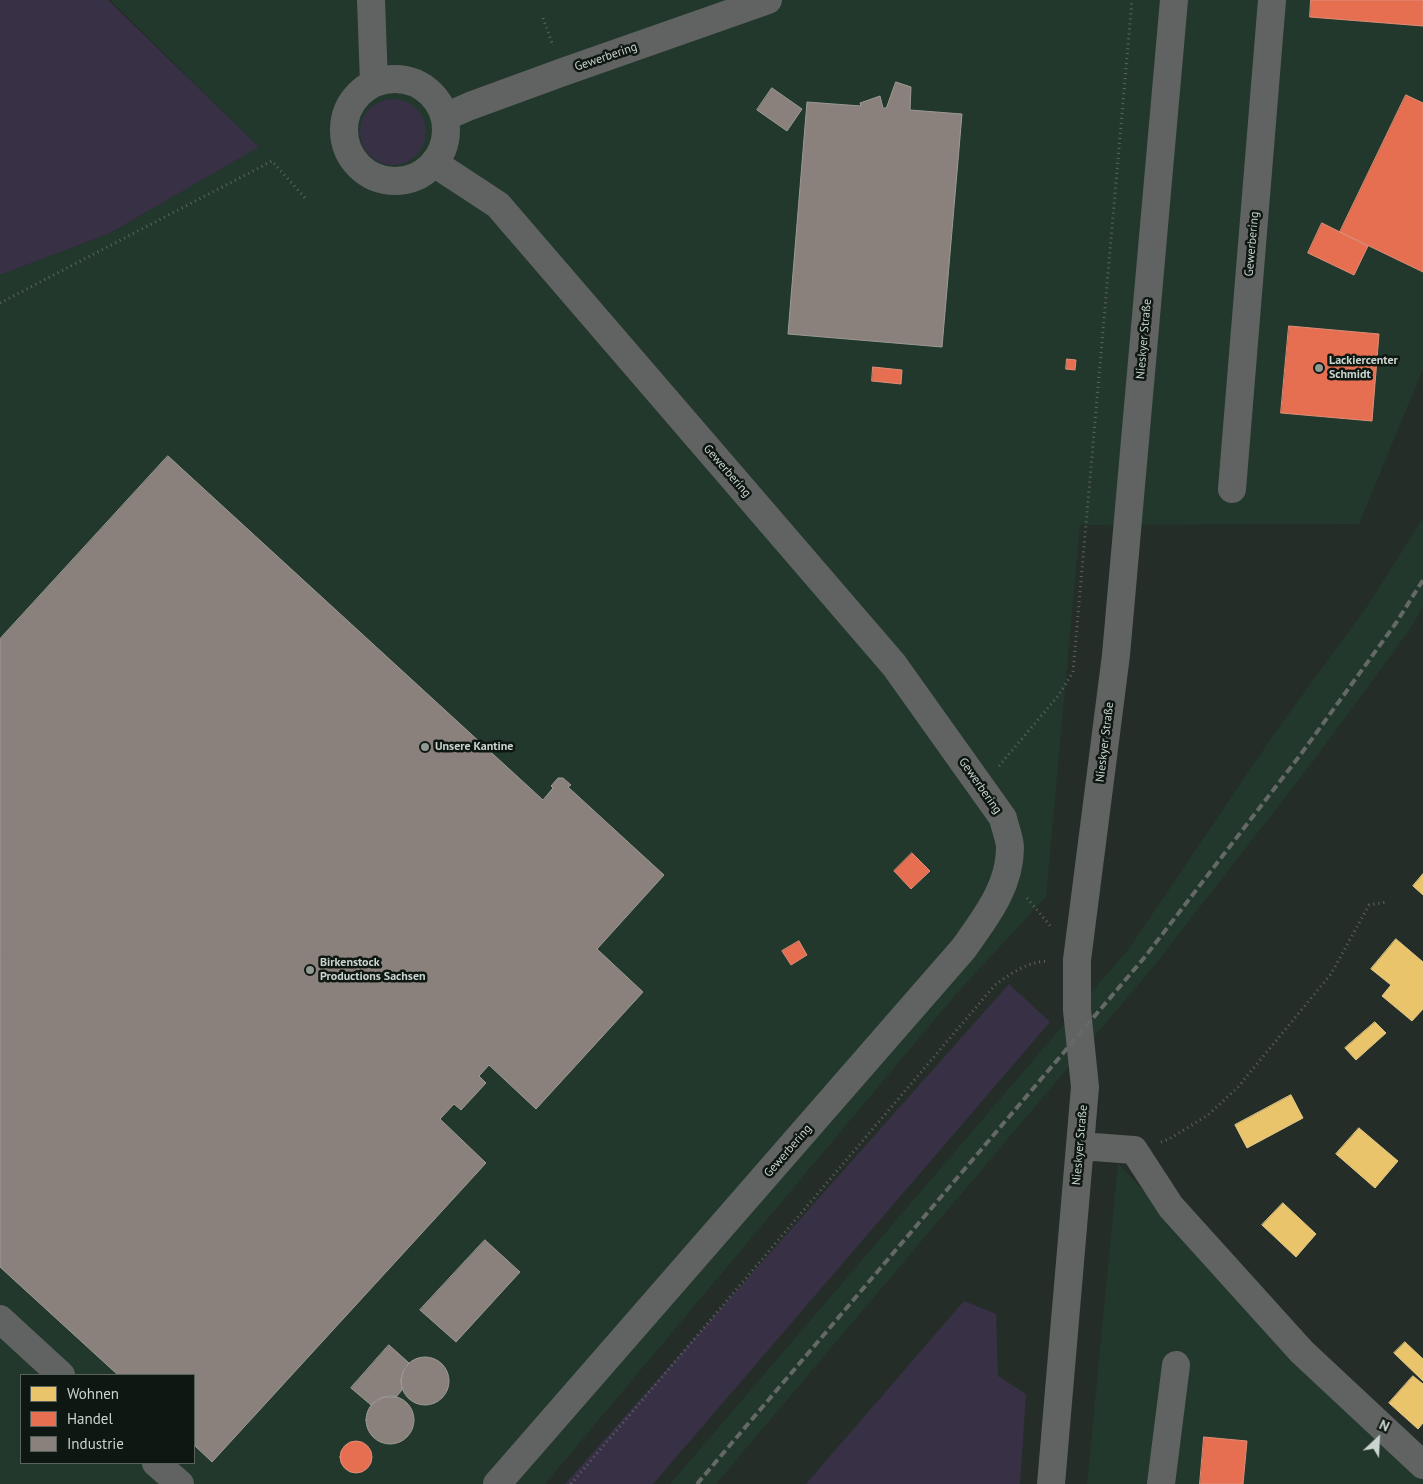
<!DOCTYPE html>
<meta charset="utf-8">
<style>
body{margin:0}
#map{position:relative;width:1423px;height:1484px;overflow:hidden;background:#242d28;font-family:"PT Sans",sans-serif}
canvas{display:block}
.legend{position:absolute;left:20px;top:1374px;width:175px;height:90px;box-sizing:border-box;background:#0f1712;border:1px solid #5a635e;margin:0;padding:6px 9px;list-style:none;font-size:15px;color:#cad5cf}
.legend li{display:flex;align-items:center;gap:10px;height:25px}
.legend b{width:25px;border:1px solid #5a635e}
.north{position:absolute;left:1353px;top:1414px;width:50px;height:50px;-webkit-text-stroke:4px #0f1712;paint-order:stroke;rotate:25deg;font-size:14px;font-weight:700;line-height:20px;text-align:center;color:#cad5cf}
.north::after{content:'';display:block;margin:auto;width:18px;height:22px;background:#cad5cf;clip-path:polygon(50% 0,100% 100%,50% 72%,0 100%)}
</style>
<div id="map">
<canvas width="1423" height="1484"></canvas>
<ul class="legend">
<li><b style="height:14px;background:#e9c46a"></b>Wohnen</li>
<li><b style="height:14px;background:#e76f51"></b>Handel</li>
<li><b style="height:14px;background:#8a817c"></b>Industrie</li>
</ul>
<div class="north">N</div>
</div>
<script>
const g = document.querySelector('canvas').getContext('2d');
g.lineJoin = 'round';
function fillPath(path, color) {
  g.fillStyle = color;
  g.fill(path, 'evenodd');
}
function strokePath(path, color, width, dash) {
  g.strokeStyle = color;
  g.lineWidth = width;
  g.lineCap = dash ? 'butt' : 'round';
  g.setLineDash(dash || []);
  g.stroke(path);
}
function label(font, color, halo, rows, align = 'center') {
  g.font = font + ' "PT Sans",sans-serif';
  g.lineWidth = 5;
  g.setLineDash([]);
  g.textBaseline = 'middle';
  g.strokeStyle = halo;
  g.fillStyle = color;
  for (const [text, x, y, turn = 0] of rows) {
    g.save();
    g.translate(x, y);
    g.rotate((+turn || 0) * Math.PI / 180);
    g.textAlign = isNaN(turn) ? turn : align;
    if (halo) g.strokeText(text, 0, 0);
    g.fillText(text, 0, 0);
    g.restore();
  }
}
fillPath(new Path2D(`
 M110,0H1423V369L1359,524L1080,525L1046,897L957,993L545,1484H0V275L110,233L259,147ZM21,1375H194V1463H21Z
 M1423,518V607L1408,632L1312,763L1154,966L716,1484H670L1130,947L1274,734L1368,605Z
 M1118,1163L1295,1355L1423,1476V1484H1087Z`), '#22382c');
fillPath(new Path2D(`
 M0,0H108L259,147L110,233L0,275Z
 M360 132a33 33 0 1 1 66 0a33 33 0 1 1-66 0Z
 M1009,984L1050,1022L653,1484H565Z
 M964,1301L996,1314L998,1376L1026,1394L1020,1484H806Z`), '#383146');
const homes = new Path2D(`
 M1423,874V895L1413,886Z
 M1396,939L1423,962V1009L1412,1021L1382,996L1391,985L1371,969Z
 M1375,1022L1386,1033L1356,1060L1345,1048Z
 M1291,1095L1303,1118L1247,1148L1235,1125Z
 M1359,1128L1398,1161L1375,1188L1336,1154Z
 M1283,1203L1316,1234L1296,1257L1262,1225Z
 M1405,1342L1423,1359V1381L1394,1353Z
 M1413,1376L1423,1384V1423L1418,1429L1389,1403Z`);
fillPath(homes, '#e9c46a');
strokePath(homes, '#e0c988', 1);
const shops = new Path2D(`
 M1311,0H1423V26L1310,17Z
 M1406,95L1423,103V272L1340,232Z
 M1322,223L1368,246L1354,275L1308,253Z
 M1289,326L1379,334L1372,421L1281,413Z
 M1067,359L1076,360L1075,370L1066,369Z
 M873,367L902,370L901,384L872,381Z
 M912,853L930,871L911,889L894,871Z
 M799,941L807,955L791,965L782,951Z
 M1204,1437L1247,1441L1243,1484H1200Z
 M340 1457a16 16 0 1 1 32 0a16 16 0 1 1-32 0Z`);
fillPath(shops, '#e76f51');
strokePath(shops, '#de8e77', 1);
const industry = new Path2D(`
 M896,82L911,87L910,110L962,114L942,347L788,334L807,102L861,106L860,103L880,96L883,108H886Z
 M772,88L802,109L787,131L757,110Z
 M168,456L543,800L553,788L551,786L558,778H563L571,785L568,787L664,875L597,949L643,992L536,1109L489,1065L479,1076L486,1083L461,1110L454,1104L440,1119L486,1163L212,1462L194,1445V1375H118L0,1267V639Z
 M485,1240L520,1272L456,1342L420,1310Z
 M389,1345L409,1363L403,1372L401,1380L402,1390L396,1397H385L378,1400L371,1405L351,1388Z
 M401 1381a24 24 0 1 1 48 0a24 24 0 1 1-48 0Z
 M366 1420a24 24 0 1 1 48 0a24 24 0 1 1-48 0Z`);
fillPath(industry, '#8a817c');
strokePath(industry, '#9d9a95', 1);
strokePath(new Path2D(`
 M543,18L553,46
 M0,303L272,161L306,199
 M999,766L1058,696L1073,672L1132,0
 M1027,898L1052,928
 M1161,1142L1169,1139L1208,1115L1238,1087L1331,974L1369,905L1387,902
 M571,1484L995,985C1011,973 1029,961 1049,961`), '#606462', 3, [1, 4]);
strokePath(new Path2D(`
 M371,0L374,83
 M344 130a51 51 0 1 1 102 0a51 51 0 1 1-102 0Z
 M445,117L470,106L563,72L768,0
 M434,163L498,205L894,665L1003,818C1005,828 1010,839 1010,848C1010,887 985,918 964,948L497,1484
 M1232,489L1272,0
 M1080,1146L1134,1150L1171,1207L1302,1352L1423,1465
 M0,1319L61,1375
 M156,1463L180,1484
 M1051,1484L1085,1087L1077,1010V960L1116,655L1174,0
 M1161,1484L1176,1365`), '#606361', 28);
strokePath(new Path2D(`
 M697,1484L1144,958L1301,754L1396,623L1423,580`), '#646967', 4, [8, 4]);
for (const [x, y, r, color] of [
 [1319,368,5,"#909a95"],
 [425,747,5,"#909a95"],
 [310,970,5,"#909a95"]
]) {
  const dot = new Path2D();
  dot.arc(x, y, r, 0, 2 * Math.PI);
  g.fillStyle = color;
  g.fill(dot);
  strokePath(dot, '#0f1712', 2);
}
label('12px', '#cad5cf', '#0f1712', [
 ["Gewerbering",606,57,-19],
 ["Gewerbering",1252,244,-85],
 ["Nieskyer Straße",1144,339,-85],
 ["Gewerbering",727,471,49],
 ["Nieskyer Straße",1105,742,-83],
 ["Gewerbering",980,786,55],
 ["Nieskyer Straße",1080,1145,-85],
 ["Gewerbering",788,1151,-49]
]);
label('bold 12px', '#cad5cf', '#0f1712', [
 ["Lackiercenter",1329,361],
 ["Schmidt",1329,375],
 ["Unsere Kantine",435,747],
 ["Birkenstock",320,963],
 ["Productions Sachsen",320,977]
], 'left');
</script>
